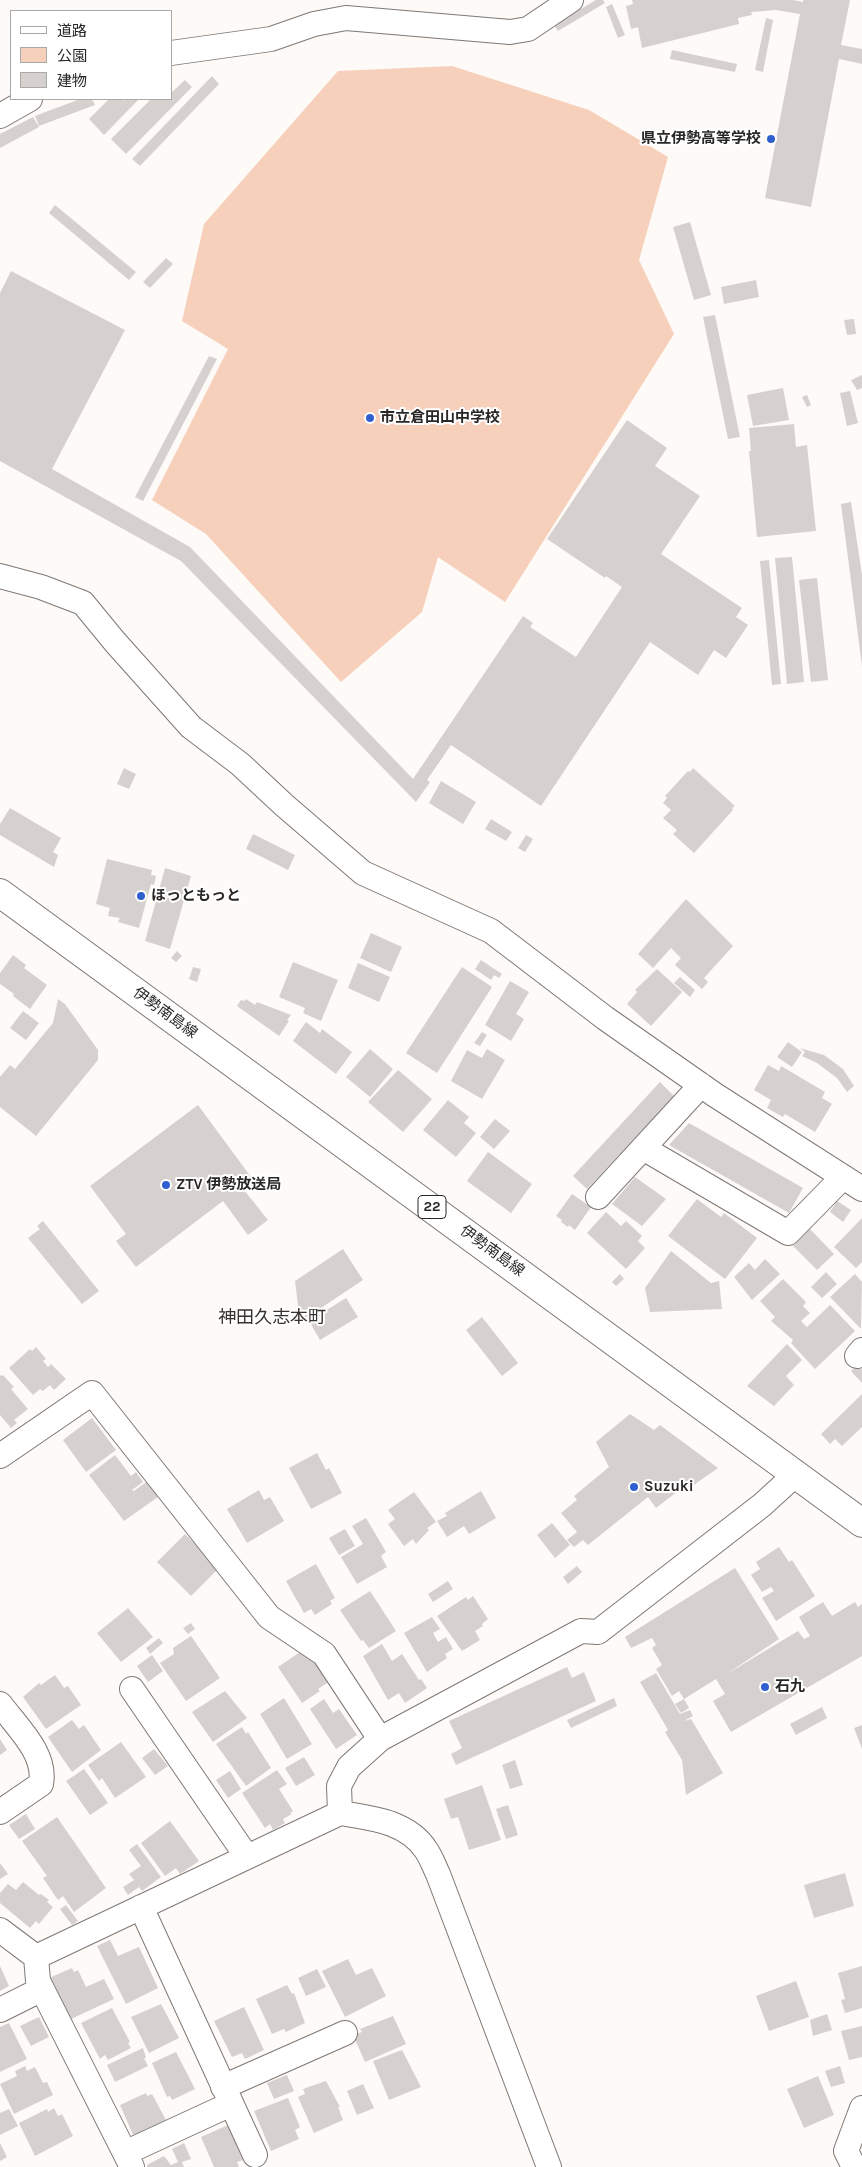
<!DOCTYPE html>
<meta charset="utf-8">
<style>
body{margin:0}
#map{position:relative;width:862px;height:2167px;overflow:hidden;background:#fefaf7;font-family:Karla,"Noto Sans JP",sans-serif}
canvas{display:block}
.legend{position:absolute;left:10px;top:10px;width:162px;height:90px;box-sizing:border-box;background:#fff;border:1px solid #a9a9a8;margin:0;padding:6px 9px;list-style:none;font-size:15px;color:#292726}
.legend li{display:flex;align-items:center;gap:10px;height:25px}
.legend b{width:25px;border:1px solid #a9a9a8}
</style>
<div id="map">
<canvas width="862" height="2167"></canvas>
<ul class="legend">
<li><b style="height:6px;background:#fff"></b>道路</li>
<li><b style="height:14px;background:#f6d0ba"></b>公園</li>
<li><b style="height:14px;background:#d6d1ce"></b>建物</li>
</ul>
</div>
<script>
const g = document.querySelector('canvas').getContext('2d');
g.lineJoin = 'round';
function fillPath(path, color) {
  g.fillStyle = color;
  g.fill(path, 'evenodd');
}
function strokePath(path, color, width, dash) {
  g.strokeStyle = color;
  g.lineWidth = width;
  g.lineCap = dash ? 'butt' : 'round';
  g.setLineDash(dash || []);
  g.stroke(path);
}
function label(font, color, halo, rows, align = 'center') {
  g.font = font + ' Karla,"Noto Sans JP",sans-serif';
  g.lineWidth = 4;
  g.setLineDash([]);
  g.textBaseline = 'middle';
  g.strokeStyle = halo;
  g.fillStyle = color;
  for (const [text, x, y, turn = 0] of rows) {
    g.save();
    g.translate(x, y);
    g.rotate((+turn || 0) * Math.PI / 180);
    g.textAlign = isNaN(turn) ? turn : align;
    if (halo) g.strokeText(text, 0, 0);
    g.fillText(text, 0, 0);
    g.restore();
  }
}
fillPath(new Path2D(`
 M452,66L589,110L668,157L639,260L674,334L505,602L438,557L422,612L341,682L206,534L152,500L228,349L182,321L204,224L338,71Z`), '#f6d0ba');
fillPath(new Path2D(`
 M596,0H603L605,3L558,31L554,25Z
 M632,0H793L803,2V0H850L841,45L862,49V64L839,59L811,207L765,198L800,14L776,10L751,12L752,15L738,18L739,24L642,48L638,27L631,29L626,6L633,4Z
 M612,4L625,35L618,38L606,7Z
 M766,18L773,20L763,72L755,70Z
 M672,50L737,64L735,72L670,59Z
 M212,76L219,84L140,166L132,159Z
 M185,80L192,87L126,154L111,139L151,99H171V93Z
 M80,99H92L95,105L39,126L35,116Z
 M109,99H122L124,101L126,99H139L104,135L89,119Z
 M33,117L39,127L0,148V134Z
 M55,205L136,272L129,280L49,213Z
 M690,222L711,295L694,300L673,227Z
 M166,258L173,264L150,288L143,282Z
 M11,271L125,330L52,469L190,547L413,779L523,616L533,623L530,627L576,657L622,587L606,576L605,578L547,539L627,420L667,448L655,466L700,496L661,554L742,608L736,617L748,625L726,658L714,650L698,675L650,642L541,806L451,745L427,780L430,782L416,802L181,561L0,461V293Z
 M756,280L759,297L724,304L721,287Z
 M715,315L740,437L728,439L703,317Z
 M854,319L856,334L847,335L844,320Z
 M209,356L217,359L143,501L135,497Z
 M862,375V388L857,390L851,380Z
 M783,388L789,420L753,426L747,395Z
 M850,391L858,423L847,426L840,393Z
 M807,395L811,405L807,407L802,397Z
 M794,424L796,447L807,445L816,531L757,537L749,451H751L749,428Z
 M851,502L862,575V666L841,504Z
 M792,557L804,682L787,684L775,558Z
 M769,560L781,684L772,685L760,561Z
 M817,578L828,680L811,682L799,580Z
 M124,768L136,774L129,789L117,784Z
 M693,768L735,806L732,808L733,810L694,853L673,834L677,830L663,818L671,810L663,803L667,798L665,796L688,771L690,772Z
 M441,781L476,802L463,824L429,803Z
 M10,808L61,838L53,852L58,855L54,867L0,835V824Z
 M491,819L512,832L506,841L485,829Z
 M253,834L295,855L288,870L246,849Z
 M526,835L533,839L525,852L518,848Z
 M107,859L152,870L151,875L156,876L154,885L151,884L139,928L118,922L120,918L108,916L110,908L96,904Z
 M165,868L191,876L170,949L145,941Z
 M686,899L733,946L704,978L708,982L702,989L675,965L681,958L671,948L653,968L638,954Z
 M371,933L402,947L391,972L360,958Z
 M177,951L182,956L176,962L171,958Z
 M13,955L26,965L24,968L47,985L30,1009L13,996L14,994L0,984V973Z
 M481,960L502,974L499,978L494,975L491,980L475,969Z
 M293,962L338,980L321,1021L303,1013L305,1008L279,997Z
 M358,963L390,977L379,1002L348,988Z
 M193,967L201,969L197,982L189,979Z
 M462,967L492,987L437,1073L406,1053Z
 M657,969L682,992L651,1026L627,1004L637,992L635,990Z
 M680,977L695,990L690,997L674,983Z
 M510,981L529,992L516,1014L524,1019L511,1041L485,1025Z
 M58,999L65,1004L98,1050V1060L36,1136L0,1107V1077L10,1065L15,1069L53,1023Z
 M246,999L255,1005L257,1002L291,1015L287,1020L289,1021L279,1036L237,1006L241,1000L244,1001Z
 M23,1011L39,1023L26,1040L10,1028Z
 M306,1022L320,1033L322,1029L352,1052L336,1074L293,1041Z
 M482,1032L487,1035L480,1046L474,1043Z
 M788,1042L802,1052L792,1067L777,1057Z
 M800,1048L824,1055L843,1069L854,1086L847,1092L837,1078L817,1063L802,1056L805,1052Z
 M370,1049L393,1069L370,1097L346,1077Z
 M487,1049L505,1060L482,1099L451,1081L467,1050L482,1058Z
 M768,1065L779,1071L781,1066L825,1092L822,1098L832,1104L815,1132L785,1114L783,1117L767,1108L771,1100L754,1090Z
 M398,1070L432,1099L403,1132L368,1102Z
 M660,1082L674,1096L587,1189L573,1176Z
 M448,1100L469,1117L464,1123L476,1133L456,1157L423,1130Z
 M198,1105L251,1177L240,1185L268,1220L248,1235L223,1201L136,1267L116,1241L126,1234L90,1186Z
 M495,1119L510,1131L494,1149L480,1137Z
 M689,1123L803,1188L789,1213L669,1145Z
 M488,1152L532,1184L511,1213L467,1181Z
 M635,1177L666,1199L642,1226L612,1204Z
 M572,1194L591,1207L575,1230L569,1225L568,1227L561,1222L562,1220L556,1216Z
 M697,1199L721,1217L724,1213L757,1238L725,1279L668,1236Z
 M837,1201L851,1210L843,1222L830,1212Z
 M606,1212L621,1226L626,1221L642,1236L638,1241L645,1248L626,1269L587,1233Z
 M862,1218V1262L856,1268L834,1247Z
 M43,1221L99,1291L82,1304L28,1238L40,1229L37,1226Z
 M810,1229L834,1254L817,1270L793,1246Z
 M343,1249L363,1280L300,1322L295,1281Z
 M671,1251L711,1283L719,1281L722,1309L650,1312L645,1288Z
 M765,1259L780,1274L752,1300L734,1277L749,1263L755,1270Z
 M826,1272L837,1284L822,1298L811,1287Z
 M620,1274L624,1279L616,1286L612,1282Z
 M855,1274L862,1282L861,1329L830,1297Z
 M783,1279L806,1302L803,1306L810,1313L801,1321L807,1327L830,1305L855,1331L815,1369L791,1343L793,1340L771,1321L775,1317L760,1301Z
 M346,1298L358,1317L320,1340L309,1321Z
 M482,1317L518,1363L502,1376L466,1330Z
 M787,1344L802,1360L786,1376L794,1385L774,1406L747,1386Z
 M36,1347L46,1359L43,1361L48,1367L51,1364L66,1379L54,1390L50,1385L43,1391L40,1389L33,1395L9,1368L30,1349L32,1351Z
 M858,1364L862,1369V1383L851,1371Z
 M0,1375L2,1376L3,1375L14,1387L11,1389L28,1409L14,1420L17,1423L11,1428L0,1415Z
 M862,1394V1427L842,1446L835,1439L830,1444L821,1434Z
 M630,1414L654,1430L660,1425L718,1468L688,1489L686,1485L656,1508L648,1497L588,1545L583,1540L574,1547L567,1540L577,1532L561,1513L577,1500L574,1496L609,1467L596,1442Z
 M92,1418L116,1450L86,1472L63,1440Z
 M317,1453L326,1470L329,1468L342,1493L311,1509L289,1468Z
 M115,1455L131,1476L136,1472L143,1482L132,1490L134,1491L153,1477L165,1492L124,1521L89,1475Z
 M259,1490L264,1500L270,1497L284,1521L247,1543L227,1509Z
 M481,1491L496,1518L469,1534L464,1526L447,1537L437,1521L447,1516L445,1513Z
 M414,1492L436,1522L427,1528L429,1530L416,1544L413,1539L404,1546L388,1524L395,1519L388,1510Z
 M366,1518L386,1552L381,1556L387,1567L357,1584L341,1557L363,1544L352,1526Z
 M552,1523L570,1545L555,1558L537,1535Z
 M345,1529L355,1546L339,1555L329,1538Z
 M185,1534L219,1568L191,1596L157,1562Z
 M779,1547L789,1562L792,1560L815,1596L776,1621L762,1598L774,1591L771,1587L762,1592L751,1575L760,1569L756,1562Z
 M316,1564L335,1598L330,1601L332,1604L315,1615L311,1609L304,1613L286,1581Z
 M577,1566L582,1572L568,1584L563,1577Z
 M735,1568L779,1639L725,1675L798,1631L804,1639L810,1636L799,1617L823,1602L832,1616L855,1602L858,1607L862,1604V1656L731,1732L713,1701L725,1694L716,1679L684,1699L689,1708L681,1713L675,1704L684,1699L679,1691L672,1696L656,1669L662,1665L652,1648L656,1645L652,1638L631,1648L625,1637Z
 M448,1581L453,1589L433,1602L428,1594Z
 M370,1591L396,1631L369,1648L363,1640L361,1641L340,1610Z
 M473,1596L488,1619L482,1624L483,1626L475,1631L480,1640L462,1651L437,1616L466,1597L468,1600Z
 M128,1608L153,1637L121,1662L97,1633Z
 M432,1617L440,1629L433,1633L438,1642L446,1637L453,1649L445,1654L447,1658L427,1672L404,1633Z
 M191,1623L195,1629L188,1634L183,1628Z
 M191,1636L220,1678L186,1701L160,1663L174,1654L173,1648Z
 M159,1638L163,1643L150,1654L146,1648Z
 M382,1644L392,1661L402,1654L419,1680L421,1679L427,1688L405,1703L399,1693L388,1700L363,1656Z
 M306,1648L333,1679L318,1689L320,1691L302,1703L278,1667Z
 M152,1655L163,1671L148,1682L137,1666Z
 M567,1667L572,1678L584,1672L596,1701L456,1765L451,1754L462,1748L449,1721Z
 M656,1673L680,1714L690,1710L693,1716L684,1721L691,1719L723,1773L686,1795L682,1760L665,1732L668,1730L640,1682Z
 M55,1675L64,1688L68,1686L81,1705L46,1729L23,1697L39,1683L41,1685Z
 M225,1691L247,1718L213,1742L192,1712Z
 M284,1698L312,1744L287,1759L260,1714Z
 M614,1698L617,1706L571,1728L567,1720Z
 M324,1699L333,1713L339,1709L357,1735L336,1749L310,1709Z
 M822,1707L827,1718L796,1735L790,1724Z
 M72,1720L79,1729L84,1725L101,1750L72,1772L48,1737Z
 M862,1725V1749L854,1728Z
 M242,1727L246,1734L248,1732L271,1768L246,1786L216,1744Z
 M0,1739L7,1750L0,1755Z
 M121,1742L146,1777L115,1798L102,1778L99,1781L88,1765Z
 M154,1749L168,1766L155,1775L142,1758Z
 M304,1757L315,1775L296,1786L285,1768Z
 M515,1760L523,1785L510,1789L502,1765Z
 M84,1769L108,1803L90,1815L66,1781Z
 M277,1770L287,1784L279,1789L293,1811L290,1813L292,1814L283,1819L285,1823L273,1830L270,1824L265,1828L242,1793Z
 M230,1771L241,1789L228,1798L216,1780Z
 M482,1785L501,1840L469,1850L458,1817L451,1819L444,1799Z
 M508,1805L518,1835L506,1839L496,1809Z
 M26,1814L35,1829L19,1839L9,1825Z
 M57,1817L106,1888L74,1912L63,1896L58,1900L43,1878L47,1876L22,1841Z
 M170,1821L199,1861L180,1874L176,1868L165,1876L141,1843Z
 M137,1844L161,1877L142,1891L139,1887L128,1895L123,1887L134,1880L129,1874L141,1866L129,1850Z
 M0,1863L8,1874L0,1879Z
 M845,1873L854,1906L814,1918L804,1885Z
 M23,1882L39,1895L41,1894L49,1900L47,1902L53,1907L39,1924L36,1921L30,1928L0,1903V1893L8,1884L16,1890Z
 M66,1905L78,1921L72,1925L60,1909Z
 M110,1940L118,1956L139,1947L158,1988L126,2004L97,1946Z
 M348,1959L356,1975L372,1968L386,1996L345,2017L322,1971Z
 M0,1966L9,1986L0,1991Z
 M862,1966V2008L845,2013L841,2000L845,1999L838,1973Z
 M72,1968L74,1972L78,1970L86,1987L104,1979L114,1999L69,2020L49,1978Z
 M317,1969L326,1987L306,1996L298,1978Z
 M796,1981L809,2017L769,2031L756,1996Z
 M287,1985L292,1994L294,1993L305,2023L286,2032L284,2029L272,2034L256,1999Z
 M161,2004L179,2038L149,2053L131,2017Z
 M244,2007L264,2050L245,2059L242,2053L232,2057L214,2021Z
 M112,2008L130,2042L128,2043L131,2048L108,2060L105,2055L100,2059L81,2023Z
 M827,2014L832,2030L813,2036L810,2020Z
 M393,2016L406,2044L365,2062L353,2035L362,2032L360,2029Z
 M39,2017L49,2037L31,2046L20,2026Z
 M9,2023L27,2059L0,2072V2027Z
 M862,2026V2057L849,2060L841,2031Z
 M143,2048L146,2058H144L148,2066L115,2082L107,2065Z
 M402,2050L421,2087L389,2100L373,2061Z
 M176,2052L195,2089L172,2100L170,2096L167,2097L152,2063Z
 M25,2066L27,2071L35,2067L43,2083L47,2082L53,2095L14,2114L0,2084L17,2076L15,2071Z
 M840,2066L845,2083L831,2087L825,2071Z
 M287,2075L294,2091L274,2099L267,2083Z
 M818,2076L834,2115L804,2128L787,2089Z
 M326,2081L340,2107H338L343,2120L314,2133L298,2097L305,2094L303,2089Z
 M363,2084L374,2108L357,2115L347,2091Z
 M146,2093L147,2096L152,2094L166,2120L162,2122L163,2124L134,2137L120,2105Z
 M288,2098L300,2127L295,2130L299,2139L271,2151L254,2111Z
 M54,2108L58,2116L62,2114L73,2136L35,2156L19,2123L47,2109L48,2112Z
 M9,2109L18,2126L0,2135V2113Z
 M228,2125L243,2160L237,2162L239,2167H214L201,2137Z
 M0,2143L7,2157L0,2161Z
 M184,2143L191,2159L182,2162L184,2167H147V2165L164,2156L171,2165L178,2162L172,2149Z`), '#d6d1ce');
const street = new Path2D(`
 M171,53L271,39L314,24L346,18L510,32L528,29L571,0
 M0,116L30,99
 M0,576L41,587L83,603L115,642L191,727L240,764L284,805L363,873L491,931L605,1018L715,1095L862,1189
 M643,1148L788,1233L843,1177
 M598,1197L701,1085
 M857,1356L862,1350
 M0,1456L92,1393L269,1617L324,1654L380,1739
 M132,1689L247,1857
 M0,1704C17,1727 47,1754 41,1784L0,1812
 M340,1813C370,1818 407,1821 426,1850C431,1857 434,1866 438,1874L549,2167
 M141,1907L255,2155
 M0,1930L36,1957L340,1813L339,1786L349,1767L380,1739L581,1631L598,1632L762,1505L796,1474
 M36,1957L38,1981L132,2167
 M0,2010L42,1989
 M223,2087L345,2033
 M125,2153L231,2104
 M854,2167L846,2151L862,2108`);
const primary = new Path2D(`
 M0,893L862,1523`);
strokePath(street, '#7d7875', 26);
strokePath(primary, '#7d7875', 30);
strokePath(street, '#fff', 24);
strokePath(primary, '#fff', 28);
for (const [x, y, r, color] of [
 [771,139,5,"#3060cf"],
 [370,418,5,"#3060cf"],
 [141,896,5,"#3060cf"],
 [166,1185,5,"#3060cf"],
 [634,1487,5,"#3060cf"],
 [765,1687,5,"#3060cf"]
]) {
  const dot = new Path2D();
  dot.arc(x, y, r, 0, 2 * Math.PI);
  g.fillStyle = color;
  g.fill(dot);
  strokePath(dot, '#fff', 2);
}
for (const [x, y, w] of [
 [432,1207,28]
]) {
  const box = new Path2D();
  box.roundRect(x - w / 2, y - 11.5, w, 23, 4);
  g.fillStyle = '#fff';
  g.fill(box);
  strokePath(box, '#292726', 1);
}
label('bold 14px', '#292726', null, [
 ["22",432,1207]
]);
label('bold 15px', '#292726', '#fff', [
 ["県立伊勢高等学校",761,139,"right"],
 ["市立倉田山中学校",380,418],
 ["ほっともっと",151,896],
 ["ZTV 伊勢放送局",176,1185],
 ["Suzuki",644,1487],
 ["石九",775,1687]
], 'left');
label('15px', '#292726', '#fff', [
 ["伊勢南島線",165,1013,36],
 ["伊勢南島線",492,1251,36]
]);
label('18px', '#363230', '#fff', [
 ["神田久志本町",272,1318]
]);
</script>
